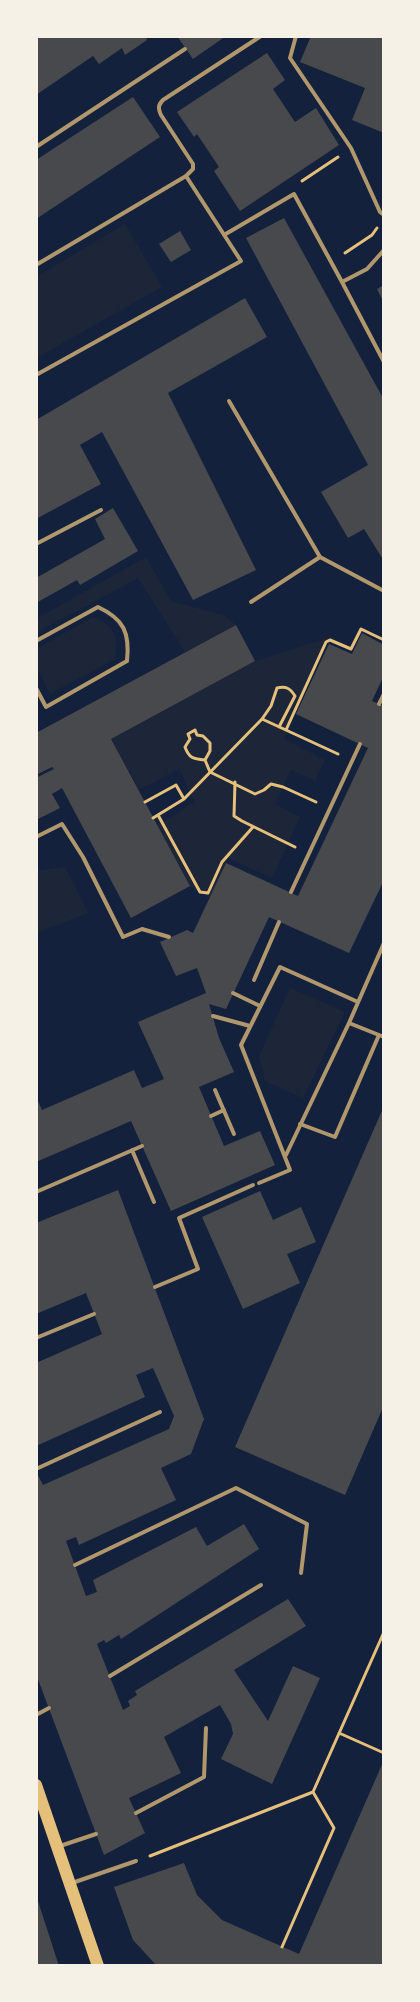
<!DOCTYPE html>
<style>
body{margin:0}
#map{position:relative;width:420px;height:2002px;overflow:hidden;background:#14213d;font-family:"Work Sans",sans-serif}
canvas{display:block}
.frame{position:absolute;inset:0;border:38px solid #f6f1e7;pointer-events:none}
</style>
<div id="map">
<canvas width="420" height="2002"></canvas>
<div class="frame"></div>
</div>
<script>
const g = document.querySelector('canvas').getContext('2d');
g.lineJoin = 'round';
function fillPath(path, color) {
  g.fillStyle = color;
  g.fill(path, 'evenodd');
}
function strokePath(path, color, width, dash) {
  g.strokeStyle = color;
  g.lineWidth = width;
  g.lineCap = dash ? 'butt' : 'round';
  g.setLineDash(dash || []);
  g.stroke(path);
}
fillPath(new Path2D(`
 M125,224L162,287L36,358V277Z
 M146,557L171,601L223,615L236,625L185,652L138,578L36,633V619Z
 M93,617C115,626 119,636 115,659L50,694L36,666V649Z
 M331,637L284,739L325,760L315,781L291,770L275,804L300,817L272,878L228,858L210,898L190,886L157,825L195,802L179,769L139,790L111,739L255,661Z
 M65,867L88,913L36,933V871Z
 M290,988L345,1012L303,1098L265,1081L259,1056Z`), '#1d2539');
fillPath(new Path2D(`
 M36,36H145L147,40L125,55L122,48L99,64L93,56L36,95Z
 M177,36H226L193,59Z
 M311,36H384V133L352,120L365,88L300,62Z
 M267,53L285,80L273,89L295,122L316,108L339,145L240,211L214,171L219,167L197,134L194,137L177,112Z
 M133,97L160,137L36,219V160Z
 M284,218L384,400V561L364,529L348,538L321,492L368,465L246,238Z
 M180,231L191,250L171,262L159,244Z
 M384,285V303L377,289Z
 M245,298L267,337L168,393L256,570L193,600L102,432L80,445L101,484L36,519V420Z
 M113,508L138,551L80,585L77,580L36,603V578L105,539L95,519Z
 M236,625L255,661L111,739L190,886L131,918L62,788L52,794L60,808L36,820V778L54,769L52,767L36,775V733Z
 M362,633L384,645V675L372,701L384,706V880L349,953L269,917L226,1009L209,1004L219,1038L234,1072L199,1087L224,1146L260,1131L275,1165L171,1211L131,1121L36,1162V1097L42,1110L134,1070L142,1088L164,1079L138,1022L206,993L197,968L176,976L160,942L187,930L193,933L226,863L298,896L368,748L296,714L329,644L352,654Z
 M384,1106V1405L345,1495L235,1447Z
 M118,1190L204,1419L191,1454L161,1468L176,1500L79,1545L76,1537L66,1541L86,1596L97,1592L93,1580L196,1527L207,1546L244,1524L259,1549L121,1639L119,1635L106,1643L104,1640L97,1644L123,1710L130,1706L128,1701L137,1695L135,1691L288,1599L306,1626L234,1670L268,1721L293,1666L320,1678L272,1784L221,1759L233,1734L231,1724L220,1705L164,1737L181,1773L129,1798L145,1833L104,1855L36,1674V1471L43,1485L169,1429L174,1416L153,1368L136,1375L145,1397L36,1446V1363L102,1334L86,1293L36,1314V1223Z
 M260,1191L273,1220L301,1207L316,1242L287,1254L300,1283L243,1309L202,1217Z
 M384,1760V1966H157L133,1940L114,1887L184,1863L197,1895L222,1920L299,1954Z
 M36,1898H37L59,1966H36Z`), '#48494c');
strokePath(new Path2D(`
 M302,181L338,157
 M345,253L372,235L377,228
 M262,719L271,706L277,688C286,686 290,688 295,696L279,727
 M286,730L326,642L330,640L351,649L361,629L384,640
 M205,760C193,759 189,758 185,747L190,739L188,734L195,730L197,735L203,736L210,743V751L205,760L210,772L255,794L264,790L271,784L283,787L316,802
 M235,782L234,816L242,821L295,847
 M145,802L176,785L184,799
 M158,815L200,892L208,893L222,862L253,827
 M153,818L184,799L262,719L338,754
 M339,1733L384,1753
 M150,1856L313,1792L384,1632
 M282,1947L334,1828L313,1792`), '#e5c07b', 3);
strokePath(new Path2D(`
 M296,36L290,58L351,148L380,212L384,215
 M36,147L185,49
 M186,176L193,169V164L161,115C158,108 158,105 163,100L261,36
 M224,235L294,194L342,282
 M384,250L367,269L342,282L384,362
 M36,265L186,176L241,261L36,375
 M229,401L320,557L384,591
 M36,544L101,510
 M251,602L320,557
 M36,641L98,607C124,619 130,633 127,661L46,707L36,688
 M379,704L384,694
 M36,837L62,824L83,857L123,937L142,929L169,937
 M291,892L360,744
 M254,980L279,922
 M233,993L260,1006
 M213,1016L250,1026
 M349,1023L384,1037
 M215,1090L234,1134
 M211,1116L224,1110
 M300,1124L335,1137L379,1035
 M132,1150L154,1202
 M286,1155L349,1023L384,943
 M259,1183L290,1170L241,1045L280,967L358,1002
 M36,1192L142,1146
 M155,1287L198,1269L179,1218L253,1185
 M36,1338L94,1314
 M36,1469L160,1412
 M75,1565L236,1488L307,1524L301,1573
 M110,1676L261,1585
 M36,1715L49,1708
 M136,1813L204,1777L206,1728
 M60,1846L96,1834
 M72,1883L136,1861`), '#b1986c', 4);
strokePath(new Path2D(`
 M36,1785L98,1966`), '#e5c07b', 12);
</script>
